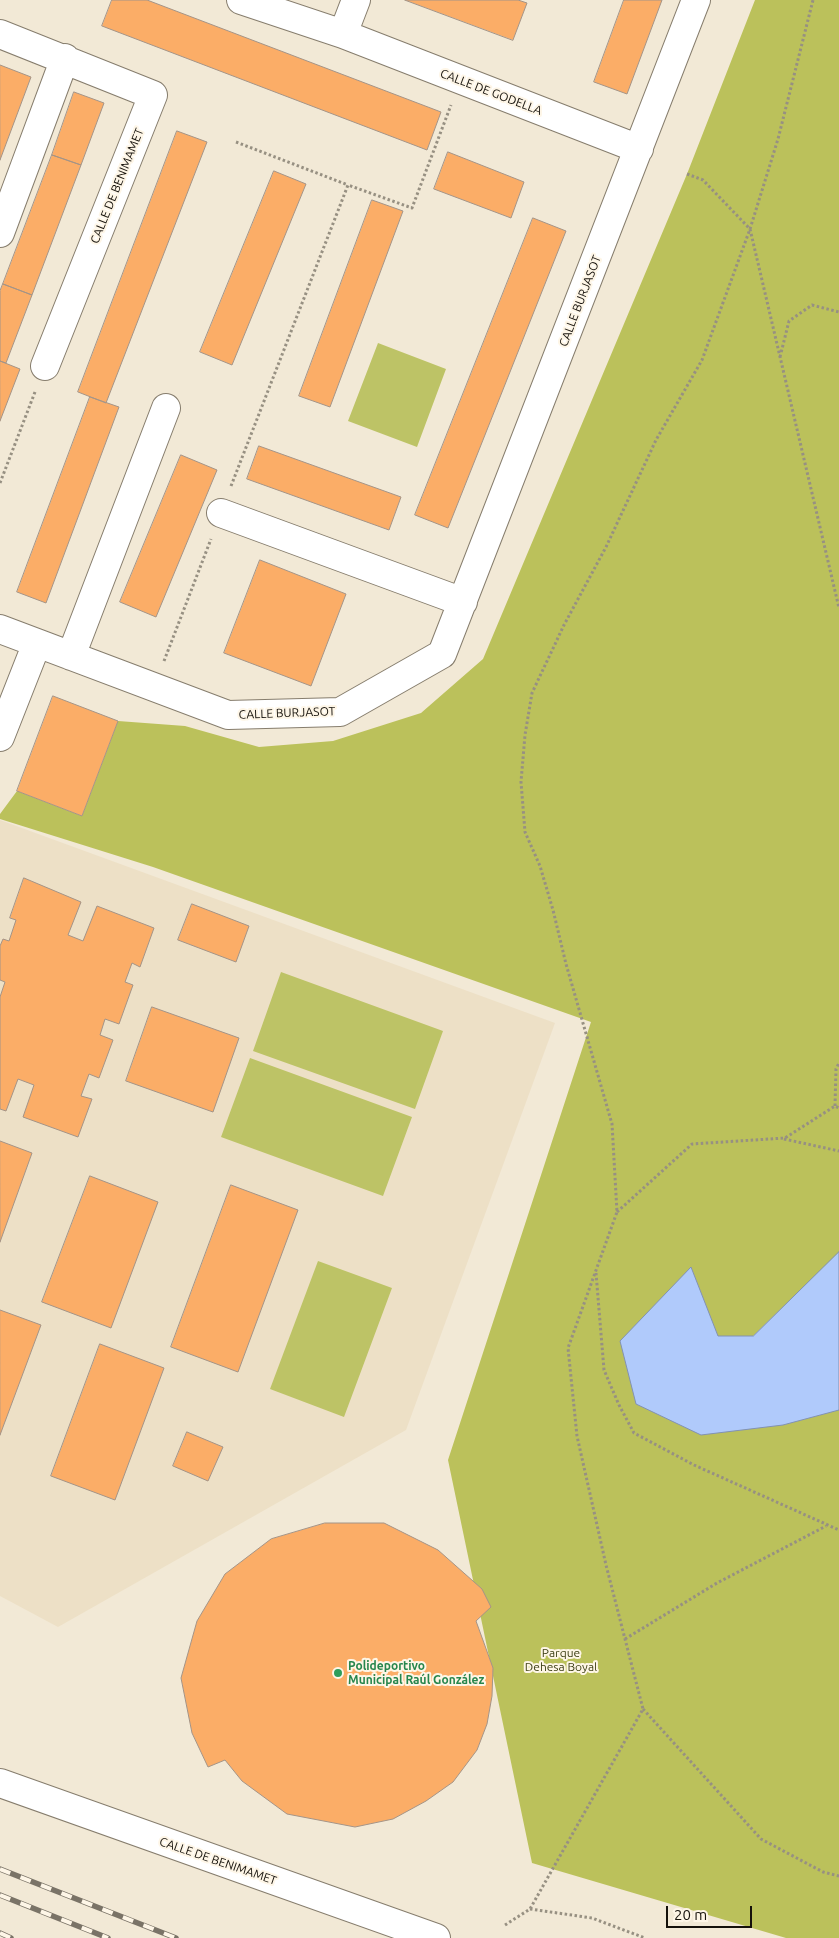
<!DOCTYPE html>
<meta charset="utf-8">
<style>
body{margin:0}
#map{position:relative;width:839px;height:1938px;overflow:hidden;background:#f2e9d6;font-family:Ubuntu,sans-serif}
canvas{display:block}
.scale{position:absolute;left:666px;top:1906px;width:86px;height:22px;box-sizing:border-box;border:2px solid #15110b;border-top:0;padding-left:6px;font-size:15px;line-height:18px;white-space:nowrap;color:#15110b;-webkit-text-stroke:4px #fef6e7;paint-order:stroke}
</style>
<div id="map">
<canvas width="839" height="1938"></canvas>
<div class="scale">20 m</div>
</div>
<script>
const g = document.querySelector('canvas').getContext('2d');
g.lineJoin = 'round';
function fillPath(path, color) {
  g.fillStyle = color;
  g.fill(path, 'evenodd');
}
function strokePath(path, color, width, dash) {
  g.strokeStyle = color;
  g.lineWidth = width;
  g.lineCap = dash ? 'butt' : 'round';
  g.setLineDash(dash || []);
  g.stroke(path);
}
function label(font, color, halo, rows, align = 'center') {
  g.font = font + ' Ubuntu,sans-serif';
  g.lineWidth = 4;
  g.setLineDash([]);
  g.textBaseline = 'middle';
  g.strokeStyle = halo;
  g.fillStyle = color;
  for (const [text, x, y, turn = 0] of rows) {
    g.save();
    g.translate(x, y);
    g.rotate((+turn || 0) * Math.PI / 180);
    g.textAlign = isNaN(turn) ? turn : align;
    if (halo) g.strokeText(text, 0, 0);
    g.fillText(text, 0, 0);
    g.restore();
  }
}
fillPath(new Path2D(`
 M0,820L555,1023L406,1430L58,1627L0,1596Z`), '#ede0c6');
fillPath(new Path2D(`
 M378,343L446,369L417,447L348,421Z
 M281,972L443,1031L415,1109L253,1051Z
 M250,1058L412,1117L383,1196L221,1137Z
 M318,1261L392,1288L344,1417L270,1389Z`), '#bdc366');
fillPath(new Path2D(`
 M755,0H839V1938H786L532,1863L448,1460L591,1022L153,867L0,819V814L17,791L82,816L118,721L185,726L259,747L333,741L421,713L483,659L687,174Z`), '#bbc15b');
const water = new Path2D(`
 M839,1252V1410L783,1425L701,1435L636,1404L620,1341L691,1267L718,1336H753Z`);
fillPath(water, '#b0cafb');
strokePath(water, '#8292b3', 1);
const building = new Path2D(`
 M112,0H147L441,112L427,150L102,26Z
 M405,0H518L527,3L513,40Z
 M624,0H662L627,94L594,82Z
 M0,65L31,77L0,160Z
 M74,92L104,103L81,165L52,155Z
 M177,131L207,142L106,403L78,392Z
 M448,152L524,182L511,218L434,189Z
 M52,155L81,165L32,295L3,284Z
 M274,171L306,184L232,365L200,352Z
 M372,200L403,211L330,407L299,396Z
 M533,218L566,231L448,528L415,515Z
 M3,284L32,295L6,363L0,361V291Z
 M0,361L20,369L0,421Z
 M90,397L119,407L46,603L17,592Z
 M259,446L401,497L389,530L247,479Z
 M181,455L217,470L156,617L120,602Z
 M260,560L346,594L311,686L224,653Z
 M53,696L118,721L82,816L17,791Z
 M24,878L81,902L68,935L83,941L97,906L154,928L140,967L132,963L125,982L133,985L119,1024L105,1019L100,1035L113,1040L99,1078L89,1074L81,1096L92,1099L78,1137L23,1117L34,1085L18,1079L6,1111L0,1109V997L5,982L0,980V946L3,939L9,941L16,920L10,918Z
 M192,904L249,926L236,962L178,940Z
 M152,1007L239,1038L213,1112L126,1081Z
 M0,1141L32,1153L0,1242Z
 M90,1176L158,1202L111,1328L42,1302Z
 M231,1185L298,1210L238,1372L171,1347Z
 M0,1310L41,1325L0,1435Z
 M100,1344L164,1368L115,1500L51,1476Z
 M187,1432L223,1447L208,1481L173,1466Z
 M325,1523H384L438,1550L482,1589L491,1607L476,1621L493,1668L492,1696L487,1724L477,1750L453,1782L426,1801L393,1819L355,1827L287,1814L242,1781L225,1760L208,1767L192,1733L181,1678L197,1621L225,1574L271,1539Z`);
fillPath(building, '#fbad67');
strokePath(building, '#a49487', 1);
const minor = new Path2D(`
 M241,0L343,34L639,149
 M0,34L153,95L45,366
 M343,34L356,0
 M0,233L65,58
 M221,513L463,602
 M0,629L228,715L340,712L442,654L696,0
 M71,656L166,408
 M0,737L37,643
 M0,1783L436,1938`);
strokePath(minor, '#867d6d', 30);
strokePath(new Path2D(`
 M236,142L348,185
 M687,174L703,180L750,229L839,608
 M780,357L789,321L812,305L839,312
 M0,483L35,392
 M231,486L348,185L412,208L451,105
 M164,661L211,539
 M835,1106L836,1069L839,1063
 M784,1139L839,1151
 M617,1212L692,1144L785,1138L835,1106L839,1108
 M596,1273L604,1370L619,1405L634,1433L694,1465L839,1530
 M625,1639L717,1583L826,1526
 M643,1709L761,1839L823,1872L839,1876
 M530,1909L592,1918L645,1938
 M505,1925L530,1909L643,1709L606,1565L577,1436L568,1348L617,1212L612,1124L566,964L553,910L540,866L525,832L521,782L525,735L532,693L564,625L606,547L656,440L702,360L750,229L778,139L813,0`), '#979082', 3, [2.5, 2.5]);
strokePath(minor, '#fff', 28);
const rail = new Path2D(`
 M0,1869L176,1938
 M0,1895L108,1938
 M0,1933L11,1938`);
strokePath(rail, '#7a7367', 5.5);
strokePath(rail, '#fef6e7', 4, [11]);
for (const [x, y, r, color] of [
 [338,1673,5,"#2e9e5b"]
]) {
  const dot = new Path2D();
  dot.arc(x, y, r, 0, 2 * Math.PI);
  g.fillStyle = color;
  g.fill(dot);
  strokePath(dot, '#fef6e7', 2);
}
label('12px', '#15110b', '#fef6e7', [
 ["CALLE DE GODELLA",491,92,21],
 ["CALLE DE BENIMAMET",117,186,-68],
 ["CALLE BURJASOT",580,301,-69],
 ["CALLE BURJASOT",287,713,-2],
 ["CALLE DE BENIMAMET",218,1861,19]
]);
label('12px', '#3d3f15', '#fef6e7', [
 ["Parque",561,1653],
 ["Dehesa Boyal",561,1667]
]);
label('bold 12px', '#27864d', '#fef6e7', [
 ["Polideportivo",348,1666],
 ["Municipal Raúl González",348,1680]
], 'left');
</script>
